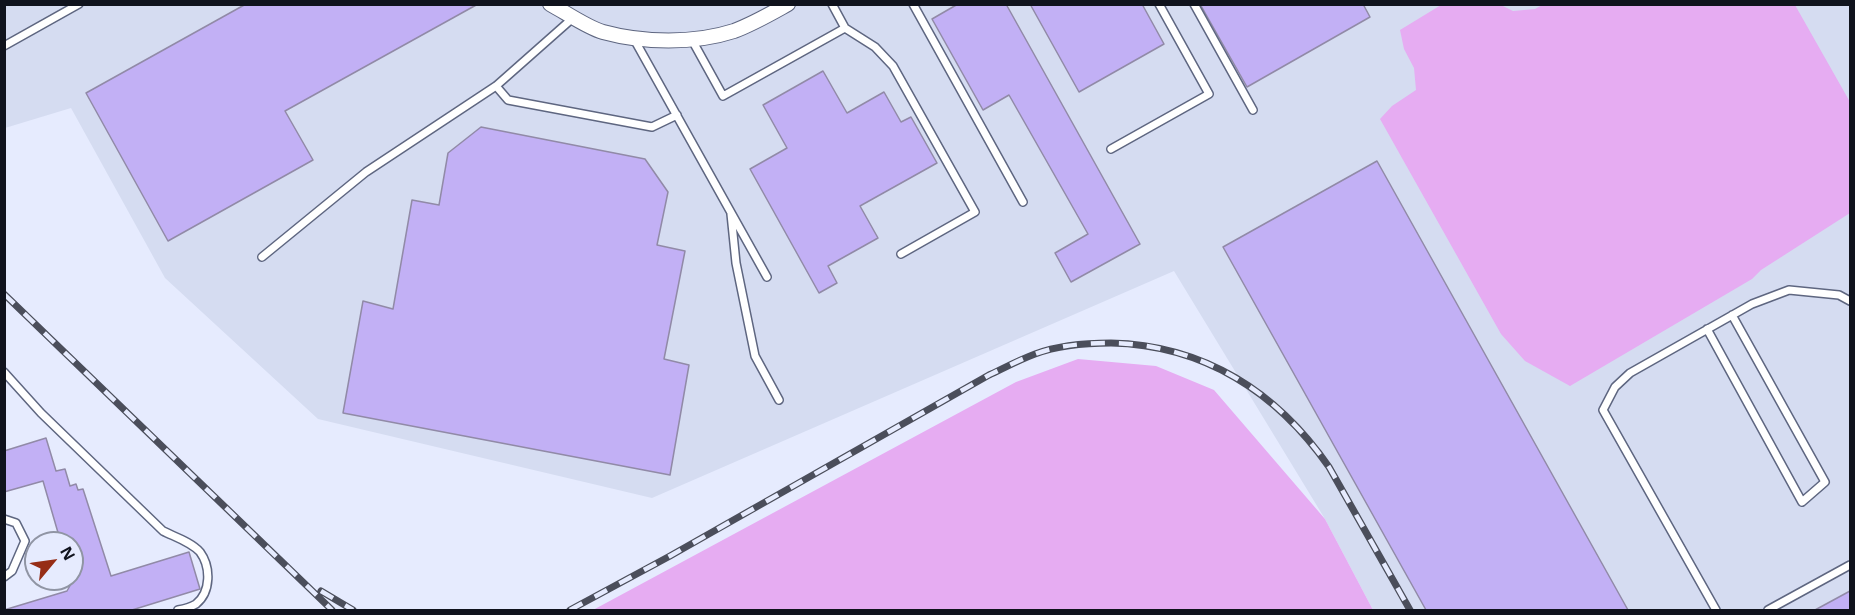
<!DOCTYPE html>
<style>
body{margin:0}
#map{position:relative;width:1855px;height:615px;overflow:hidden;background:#e6ebfe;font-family:"Noto Sans",sans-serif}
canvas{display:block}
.frame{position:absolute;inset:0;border:6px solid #10131d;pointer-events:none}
.north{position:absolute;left:24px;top:531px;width:60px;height:60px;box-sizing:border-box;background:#e6ebfe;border:2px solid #9095a4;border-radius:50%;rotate:61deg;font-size:16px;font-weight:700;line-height:24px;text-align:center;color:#10131d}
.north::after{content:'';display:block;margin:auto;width:21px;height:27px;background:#962d16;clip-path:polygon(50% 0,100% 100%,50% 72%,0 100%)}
</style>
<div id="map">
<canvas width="1855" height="615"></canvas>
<div class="frame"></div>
<div class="north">N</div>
</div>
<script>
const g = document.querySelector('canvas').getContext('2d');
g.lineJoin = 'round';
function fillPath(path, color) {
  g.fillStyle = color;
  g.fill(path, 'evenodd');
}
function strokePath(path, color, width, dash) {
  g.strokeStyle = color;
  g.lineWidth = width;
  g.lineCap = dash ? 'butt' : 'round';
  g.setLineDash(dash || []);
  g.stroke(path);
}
fillPath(new Path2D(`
 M5,5H1850V610H1373L1325,519L1174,271L652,498L318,419L165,278L71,108L5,128Z`), '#d5dcf1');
fillPath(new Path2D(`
 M1544,4L1795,5L1850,102V213L1761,270L1752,279L1570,386L1525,361L1501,334L1380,119L1392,106L1416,90L1414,68L1404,49L1400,30L1441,5H1501L1513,11L1535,9Z
 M1078,359L1156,366L1214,390L1325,519L1373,610H593L1016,382Z`), '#e6acf2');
const building = new Path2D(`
 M246,4H478L285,111L313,160L168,241L86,93Z
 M958,4H1006L1140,244L1071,282L1055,253L1088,234L1009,95L983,110L932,19Z
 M1030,4H1142L1164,44L1079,92Z
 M1200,4H1363L1370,17L1247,87Z
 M823,71L847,113L884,92L901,122L911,117L937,163L860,206L878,238L828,266L837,283L819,293L750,169L787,148L763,105Z
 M481,127L645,159L668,192L657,245L685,251L664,359L689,365L670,475L343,413L363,301L393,309L412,200L439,205L448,153Z
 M1377,161L1628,610H1426L1223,247Z
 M46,438L56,471L65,469L70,486L76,484L78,490L83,489L111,576L189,552L200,589L132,610H4L67,591L72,582V543H61L43,481L4,492V451Z
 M1850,591V610H1815Z`);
fillPath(building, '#c2b0f5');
strokePath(building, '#918aa7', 1.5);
const lane = new Path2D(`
 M913,4L1023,202
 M1194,4L1253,110
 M845,28L875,47L893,66L975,212L901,254
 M634,39L767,277
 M692,40L723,96L845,28L832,4
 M4,46L79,4
 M496,86L508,100L652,127L677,115
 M1111,149L1209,94L1159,4
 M731,214L736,263L755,356L779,400
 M262,257L366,172L496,86L574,17
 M1707,329L1802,502L1825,482L1732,315
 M4,372L41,413L163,531C175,537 191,542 200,552C211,567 211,592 196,604C191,607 184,609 178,610
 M4,519L16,523L25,541L12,571L4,577
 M1716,610L1603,410L1615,387L1630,373L1752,304L1789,290L1839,295L1850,301
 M1768,610L1850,565`);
const street = new Path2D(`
 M550,4C565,12 588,28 603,32C643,43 694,44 734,31C753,24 770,14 788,4`);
strokePath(lane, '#5e6680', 10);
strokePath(street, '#5e6680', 16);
strokePath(lane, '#fff', 7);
strokePath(street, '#fff', 14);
const rail = new Path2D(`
 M4,294L332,610
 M321,591L353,610
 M570,610L670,556L989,375C1004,368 1019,360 1035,354C1059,345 1086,343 1111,343C1204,345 1277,392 1329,467L1410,610`);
strokePath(rail, '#4b4e5b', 7);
strokePath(rail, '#e6ebfe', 4.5, [14]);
</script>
